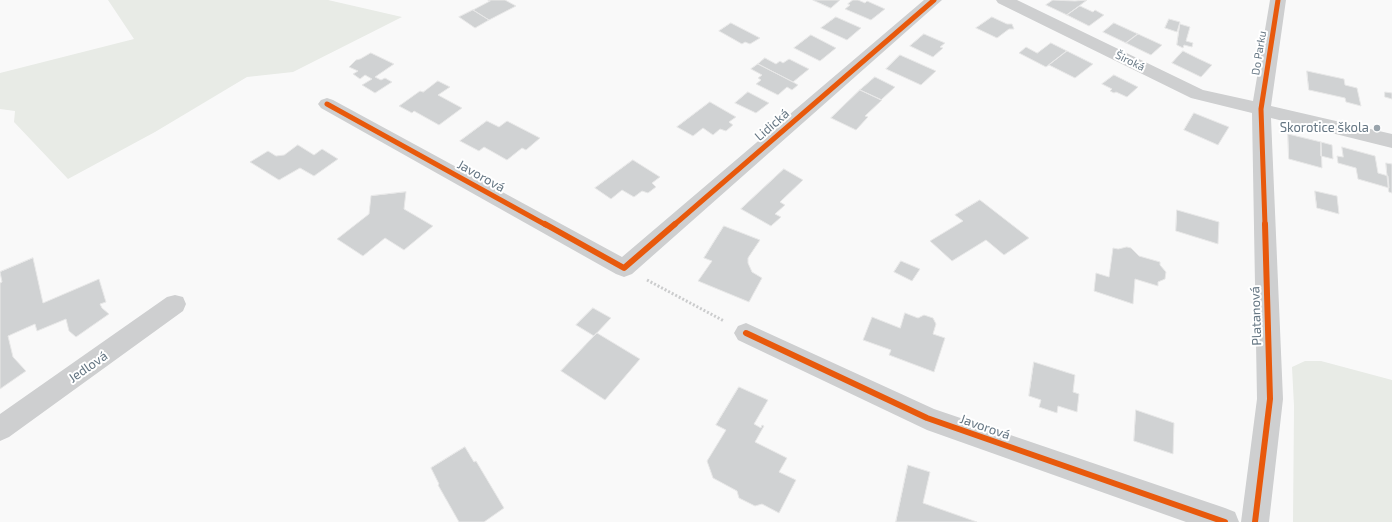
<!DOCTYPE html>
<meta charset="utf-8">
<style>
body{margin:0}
canvas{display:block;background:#f9f9f9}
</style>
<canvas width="1392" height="522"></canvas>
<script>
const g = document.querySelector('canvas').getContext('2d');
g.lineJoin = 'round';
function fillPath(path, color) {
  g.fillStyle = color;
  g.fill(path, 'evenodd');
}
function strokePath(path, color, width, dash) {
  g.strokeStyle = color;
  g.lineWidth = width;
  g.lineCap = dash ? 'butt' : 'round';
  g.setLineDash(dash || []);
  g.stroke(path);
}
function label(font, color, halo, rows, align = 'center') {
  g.font = font + ' "Exo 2",sans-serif';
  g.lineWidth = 4;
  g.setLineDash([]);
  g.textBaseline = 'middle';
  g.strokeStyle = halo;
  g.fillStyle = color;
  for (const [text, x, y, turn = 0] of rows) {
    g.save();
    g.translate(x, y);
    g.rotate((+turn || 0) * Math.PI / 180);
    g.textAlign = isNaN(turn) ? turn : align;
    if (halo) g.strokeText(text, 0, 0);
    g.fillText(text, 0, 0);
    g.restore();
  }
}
fillPath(new Path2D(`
 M108,0H328L402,17L293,72L247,77L155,132L68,179L14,122L15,111L0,109V73L134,39Z
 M1305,361H1321L1392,380V522H1293L1294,406L1292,367Z`), '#e8ebe6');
const building = new Path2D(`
 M488,0H505L516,6L489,20L473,10L490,1Z
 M813,0H840L831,8Z
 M853,0H858L865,3L867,1L885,9L871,20L845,9L850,5L848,4Z
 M1053,0L1075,1L1087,0L1067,15L1046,5Z
 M1080,6L1093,12L1095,10L1104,15L1089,26L1067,15Z
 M473,10L489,20L475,28L459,17Z
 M836,17L861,28L847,40L821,28Z
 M992,17L1007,24H1012L1014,29H1009L997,38L976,28Z
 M1169,19L1180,22L1177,32L1165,28Z
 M731,23L760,38L750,44L745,42L742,44L719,31Z
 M1114,23L1138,34L1126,43L1103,32Z
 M1180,24L1190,27L1186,41L1193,43L1192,47L1184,45L1183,48L1177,45Z
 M924,34L945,43L940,47L943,48L933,57L910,46Z
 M1138,34L1162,45L1151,55L1126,43Z
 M811,35L836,48L820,61L794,48Z
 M1051,43L1067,51L1046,67L1019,53L1026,47L1037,53Z
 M1067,51L1093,64L1075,78L1049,65Z
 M1183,51L1199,59L1212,65L1201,77L1172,63Z
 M371,53L394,64L375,77L381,80L385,78L392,82L375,93L362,85L372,79L365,75L360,79L353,74L358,71L349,67L356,60L360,59Z
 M900,55L936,71L921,85L886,69Z
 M765,58L776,64L780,61L783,63L789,59L809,69L793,82L758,64Z
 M758,64L793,82L798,85L792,90L787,87L778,95L756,84L761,80L758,78L762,75L751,69Z
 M1307,71L1344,79L1345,85L1357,88L1361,106L1346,102L1345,98L1309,90Z
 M1114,75L1138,87L1127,97L1116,92L1114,93L1110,91L1112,89L1102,84Z
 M875,77L895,87L881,100L860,90Z
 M438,81L450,87L438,95L462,108L439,125L414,111L412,113L399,106L420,91L423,92Z
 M860,90L882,100L865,116L868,117L856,130L831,118Z
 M748,92L769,103L756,113L735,103Z
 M1385,92L1392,93V99L1385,97Z
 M710,102L736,117L729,122L733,125L726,131L720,129L713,135L703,128L693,136L677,127Z
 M1194,113L1229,127L1218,145L1184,130Z
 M487,121L499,127L507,121L540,138L526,150L522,148L507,160L484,147L479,151L460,141Z
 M1288,134L1321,142L1322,168L1289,159Z
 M1321,142L1332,145L1333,159L1321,156Z
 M298,145L314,155L322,149L338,159L314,176L300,168L279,180L250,162L268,151L276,156L284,155Z
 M1342,147L1375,156L1378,173L1388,176L1389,188L1358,179L1356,168L1338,163L1337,156L1343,157Z
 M633,160L660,177L652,183L656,187L648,193L642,191L634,197L622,190L611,199L595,188Z
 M1386,163L1392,164V193L1389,192Z
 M784,169L803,180L780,202L785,205L775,214L781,217L771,226L741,209Z
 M1315,191L1337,196L1339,214L1317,208Z
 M406,192L404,209L433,226L404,250L385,238L363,256L337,239L369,214L371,196Z
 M980,200L1029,238L1004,255L986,240L952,261L930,241L963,221L955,215Z
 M1177,210L1219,222L1218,244L1176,231Z
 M724,226L760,240L748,258V263L752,272L762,278L749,302L698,281L712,261L704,258Z
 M1127,247L1131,248L1139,256L1160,262V265L1166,272L1165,279L1158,282V286L1135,279L1133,304L1094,291L1096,273L1109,277L1113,248L1118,249Z
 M33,258L43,303L99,279L106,302L100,304L102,308L109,314L76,337L69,331L66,319L37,331L35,324L8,336L13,357L26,371L0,389V283L2,282L0,272Z
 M901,261L920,269L912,281L894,272Z
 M593,308L611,318L594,336L576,325Z
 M905,313L918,318L924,315L933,318L936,324L933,334L945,338L934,372L889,355L891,350L863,340L872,317L900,328Z
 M597,333L640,359L605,400L561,371Z
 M1034,362L1075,375L1073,392L1079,394L1077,412L1058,406L1057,413L1039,407L1041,400L1029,396Z
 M739,387L768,400L754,424L761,428L762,425L764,426L755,442L787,458L779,472L796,480L779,513L762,504L755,506L739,498L737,491L713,478L707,461L726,430L716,425Z
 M1136,410L1174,423L1173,454L1134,441Z
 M465,447L474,462L476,461L504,508L484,522H459L438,485L439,484L431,468Z
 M908,465L930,472L923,503L977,522H896Z`);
fillPath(building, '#d0d2d3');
strokePath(building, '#e8e8e8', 1);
strokePath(new Path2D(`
 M647,280L724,321`), '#cbcccd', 3, [2, 2]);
fillPath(new Path2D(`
 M924,0H942L632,274L624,277L616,274L321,108L318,104L321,100L327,98L333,100L622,257Z
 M996,0H1017L1203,90L1253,101L1270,0H1286L1271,106L1392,134V148L1271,118L1283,399L1269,522H1241L1257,399L1252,113L1191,98L998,3Z
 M175,295L183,297L186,304L183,311L9,437L0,441V414L167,297Z
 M746,323L934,409L1225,508L1235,512L1239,522H1186L927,430L738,340L734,333L738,326Z`), '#cecfd0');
strokePath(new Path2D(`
 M327,104L546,225
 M674,225L934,0
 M1265,225L1261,109L1278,0`), '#e8590c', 5);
strokePath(new Path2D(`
 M545,224L624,268L675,224
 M746,333L927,418L1225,522
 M1255,522L1270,399L1265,224`), '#e8590c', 6);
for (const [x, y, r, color] of [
 [1377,128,4,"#99a4ac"]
]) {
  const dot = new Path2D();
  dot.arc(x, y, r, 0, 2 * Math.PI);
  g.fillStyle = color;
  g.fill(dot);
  strokePath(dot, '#fff', 1.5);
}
label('11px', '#657683', '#fff', [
 ["Do Parku",1259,53,-81],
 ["Široká",1130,61,26]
]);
label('13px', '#657683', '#fff', [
 ["Lidická",772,125,-41],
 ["Javorová",481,176,29],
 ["Platanová",1256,316,-92],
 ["Jedlová",88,367,-35],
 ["Javorová",985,427,19]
]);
label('13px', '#657683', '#fff', [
 ["Skorotice škola",1369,128]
], 'right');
</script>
